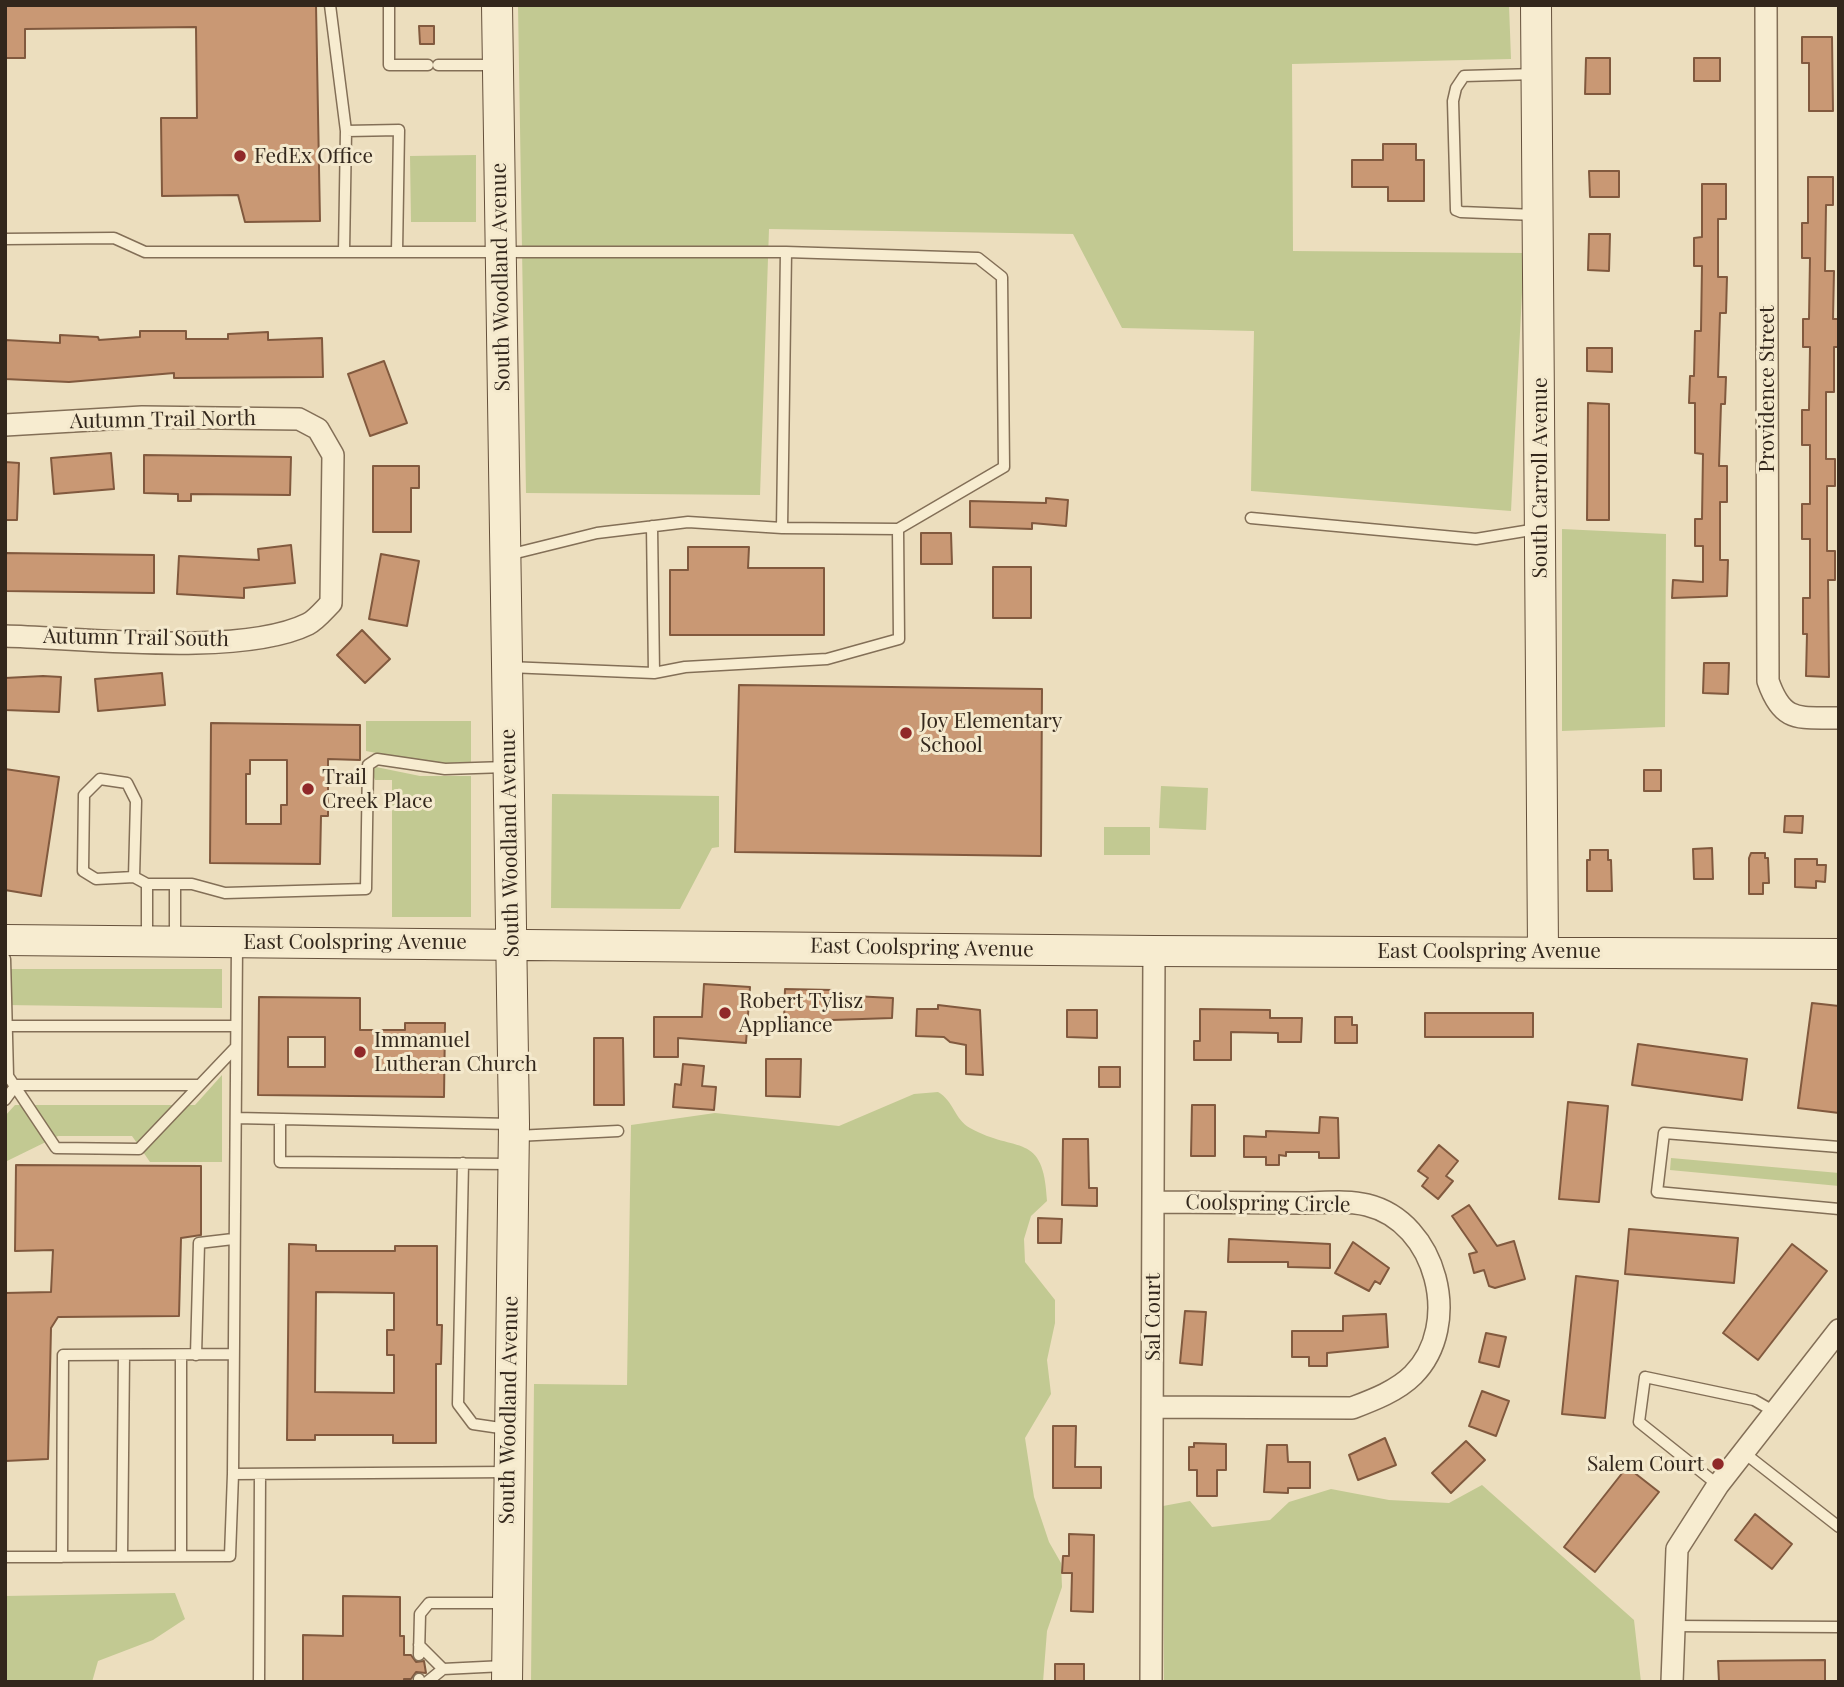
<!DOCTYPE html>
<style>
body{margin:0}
#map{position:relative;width:1844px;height:1687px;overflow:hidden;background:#ecdebe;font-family:"Playfair Display",serif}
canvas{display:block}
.frame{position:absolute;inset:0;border:7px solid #33271c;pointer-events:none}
</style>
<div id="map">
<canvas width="1844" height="1687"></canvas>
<div class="frame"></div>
</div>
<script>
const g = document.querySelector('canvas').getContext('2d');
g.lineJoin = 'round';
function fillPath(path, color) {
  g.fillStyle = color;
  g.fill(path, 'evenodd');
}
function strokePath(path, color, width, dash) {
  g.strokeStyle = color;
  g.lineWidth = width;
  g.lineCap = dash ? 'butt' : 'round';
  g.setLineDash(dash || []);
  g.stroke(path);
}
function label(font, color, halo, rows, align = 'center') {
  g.font = font + ' "Playfair Display",serif';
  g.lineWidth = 6;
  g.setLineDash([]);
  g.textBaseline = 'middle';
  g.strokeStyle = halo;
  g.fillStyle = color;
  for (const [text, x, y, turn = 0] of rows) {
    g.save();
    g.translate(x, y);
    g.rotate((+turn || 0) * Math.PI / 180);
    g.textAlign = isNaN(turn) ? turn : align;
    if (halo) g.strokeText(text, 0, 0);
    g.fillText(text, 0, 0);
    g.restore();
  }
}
fillPath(new Path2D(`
 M518,5H1509L1511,59L1292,64L1293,251L1524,253L1511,511L1251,491L1254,331L1122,328L1073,234L769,229L760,495L526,493Z
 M476,155V222H411L410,156Z
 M1562,529L1666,534L1665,727L1562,731Z
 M366,721H471V762L432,764L366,751Z
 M376,767L420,776H471V917H392V780H375L372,772Z
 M1161,786L1208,788L1206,830L1159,828Z
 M552,794L719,796V847L712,848L680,909L551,908Z
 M1104,827H1150V855H1104Z
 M5,969H222V1008L5,1005Z
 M222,1075V1162H150L132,1136H58L5,1162V1116L15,1105H195Z
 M938,1092C954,1101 954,1119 970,1128C1016,1154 1044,1130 1047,1201L1031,1216L1024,1239L1025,1262L1055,1300V1323L1047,1360L1051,1394L1025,1438L1034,1497L1049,1542L1061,1563L1062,1587L1047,1631L1043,1682H531L534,1384L627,1385L631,1125L715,1113L839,1126L914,1094Z
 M1671,1158L1839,1173V1186L1670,1170Z
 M1482,1485L1634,1620L1641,1682H1164L1163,1506L1190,1501L1212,1527L1270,1520L1289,1502L1331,1489L1389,1500L1449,1503Z
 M175,1593L185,1619L153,1640L98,1661L92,1682H5V1596Z`), '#c2c992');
const building = new Path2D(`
 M5,5H316L320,221L245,222L238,195L162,196L161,118H197L196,27L25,29V58H5Z
 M419,26H434V44H420Z
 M1802,37H1832L1833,111H1809V63H1802Z
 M1586,58H1610V94H1585Z
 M1694,58H1720V81H1694Z
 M1383,144H1416V160H1424V201H1388V187H1352V160H1383Z
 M1589,171H1619V197H1590Z
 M1808,177H1833V205H1826L1825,271H1834L1833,319H1839V347H1834V392H1826V459H1835V486H1827V551H1835V580H1828L1829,677L1806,676L1807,634H1803V598H1810V539H1802V504H1810V445H1802V410H1809L1810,347H1803V319H1809L1810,258H1802V223H1808Z
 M1702,184H1726V219H1718V277H1727L1726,313H1720L1718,377H1726L1725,404H1721L1719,466H1727V502H1720V560H1728L1727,596L1672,598L1673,580L1703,582V546H1695V519H1702L1703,454L1695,453V403H1689L1690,376H1694L1695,331H1701L1702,266H1694V238L1702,237Z
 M1589,234H1610L1609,271L1588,270Z
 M140,331H186V339H228V334L268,332V340L322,338L323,377L174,378V373L69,382L5,379V340L60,343V335L98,337L99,340L140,337Z
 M1587,348H1612V372L1587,371Z
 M384,361L407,423L370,436L348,374Z
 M1588,403L1609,404V520H1587Z
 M111,453L114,489L54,494L51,458Z
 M144,455L291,457L290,495L191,494V501H178V494L144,493Z
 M5,462L19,463L17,520H5Z
 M373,466H419V488H411V532H373Z
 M1046,498L1068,500L1066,526L1032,523V529L970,527V501L1046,503Z
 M921,533H951L952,564H921Z
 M291,545L295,583L244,588V598L177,594L179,556L259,560L258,549Z
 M688,547H749L748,568H824V635H670V570H688Z
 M5,553L154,555V593L5,591Z
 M381,554L419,561L407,626L369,619Z
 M993,567H1031V618H993Z
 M362,630L390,659L365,683L337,655Z
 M1704,663H1729L1728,694L1703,693Z
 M162,673L165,705L98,711L95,679Z
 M43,676L61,677L59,712L5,710V678Z
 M739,685L1042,689L1041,856L735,852Z
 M211,723L360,725V760L328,759V816H321L320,864L210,863ZM250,760H287V805H281V824H246V774H250Z
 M5,769L59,777L41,896L5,890Z
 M1644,770H1661V791H1644Z
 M1785,816H1803L1802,833L1784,832Z
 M1712,848L1713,879H1694L1693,849Z
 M1590,850H1608V860H1611L1612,891H1587V860H1590Z
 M1751,853H1765V858H1768L1769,883H1763V894H1749V858Z
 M1795,859H1817V865H1826L1825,882L1816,881V888L1795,887Z
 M704,984L750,987L746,1043L678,1038V1057H654V1017H702Z
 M785,989L833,990V995L893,998L892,1018L832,1020V1023L784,1022Z
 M259,997L360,998V1030H405V1023H445L444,1097L258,1095ZM288,1037H325V1067H288Z
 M1812,1003L1839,1006V1113L1798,1108Z
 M938,1005L980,1010L983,1075L966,1074V1045L950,1042L944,1037L916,1036L917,1009H938Z
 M1200,1009L1270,1010V1018H1302L1301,1042H1278V1033L1231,1032V1060H1194V1041H1200Z
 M1067,1010H1097V1038L1067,1037Z
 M1425,1013H1533V1037H1425Z
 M1335,1017H1352V1025H1357V1043H1335Z
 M594,1038H623L624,1105H594Z
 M1638,1044L1747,1059L1742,1100L1632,1085Z
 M766,1059H801L800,1097L766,1096Z
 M683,1064L704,1066L702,1086L716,1087L714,1110L673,1107L675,1084L681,1085Z
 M1099,1067H1120V1087H1099Z
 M1568,1102L1608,1106L1599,1202L1559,1199Z
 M1192,1105H1215V1156H1191Z
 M1320,1117L1338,1118L1339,1158H1319V1152H1286V1156L1279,1155V1165H1266V1157H1244V1136L1266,1137V1131L1319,1133Z
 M1063,1139H1088L1089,1188H1097V1206L1062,1205Z
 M1439,1145L1458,1161L1446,1176L1453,1181L1438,1199L1422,1186L1428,1178L1418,1171Z
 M16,1165L201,1166V1235L181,1238L179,1316L58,1317L51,1328L48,1459L5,1461V1293L51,1292L53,1250L15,1251Z
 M1469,1205L1497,1246L1514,1241L1525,1279L1495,1288L1489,1286L1484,1270L1474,1273L1469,1254L1477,1252L1452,1216Z
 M1038,1218L1062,1219L1061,1243H1038Z
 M1629,1229L1738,1238L1734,1283L1625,1274Z
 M1229,1239L1330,1244V1268L1288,1267V1262H1228Z
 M1353,1242L1389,1268L1380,1284L1375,1281L1369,1291L1335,1273Z
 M289,1244L316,1245V1251H395V1246H437V1325H442L441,1364H436V1443H393V1435H315V1440H287ZM316,1292L394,1293V1330H387V1355H394V1393L315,1392Z
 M1792,1244L1827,1271L1758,1360L1723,1333Z
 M1576,1276L1618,1281L1605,1418L1562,1414Z
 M1185,1311L1206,1312L1202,1365L1180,1363Z
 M1386,1314L1388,1347L1327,1353V1366H1309V1357H1292V1331H1343V1316Z
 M1486,1333L1506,1337L1499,1367L1479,1362Z
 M1482,1391L1509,1401L1496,1436L1469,1426Z
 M1053,1426H1076L1075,1467H1101V1488H1053Z
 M1385,1438L1396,1465L1358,1480L1349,1455Z
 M1466,1441L1485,1460L1451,1493L1432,1473Z
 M1194,1443L1226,1444V1470H1217V1496H1197V1470H1189V1447H1194Z
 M1267,1445H1287L1288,1462H1310V1488H1288V1493L1264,1492Z
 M1627,1467L1659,1492L1595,1572L1564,1547Z
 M1755,1514L1792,1544L1772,1569L1735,1540Z
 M1069,1534L1094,1535L1093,1612L1071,1611L1072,1573H1062L1063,1556H1069Z
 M343,1596L400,1597V1636H404V1655H411L416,1662L424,1661L426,1673L416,1672L411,1679H404V1682H303V1635L343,1636Z
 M1825,1660V1682H1719L1718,1661Z
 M1055,1664H1084V1682H1055Z`);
fillPath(building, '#c99874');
strokePath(building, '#81593e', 2);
const lane = new Path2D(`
 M330,5L346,131
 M389,5V65H428
 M438,65H495
 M1535,215L1461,212L1456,210L1453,101L1456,88L1464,76L1536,74
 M5,239L114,238L145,252H786
 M344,252L346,131L399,130L397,252
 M1251,518L1476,539L1537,529
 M652,526L654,673
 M508,555L597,533L688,522L782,528L786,252L978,258L1002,277L1004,467L898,529L782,528
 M508,667L654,673L685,667L827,659L899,639L898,529
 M134,877L96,879L83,871L84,795L100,779L127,783L136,801L134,877L147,884H192L225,893L366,889L368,765L377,759L445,769L506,767
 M175,884V940
 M147,940V884
 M237,945L233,1474L508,1472
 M5,959L8,1076L56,1148L139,1149L236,1047
 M5,1026H236
 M16,1085H200
 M5,1100L16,1085
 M236,1118L511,1124
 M280,1119V1162L510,1164
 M516,1136L618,1131
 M1839,1147L1664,1133L1657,1192L1839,1209
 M463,1163L458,1404L473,1424L507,1429
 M181,1355V1556
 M196,1355L199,1243L233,1239
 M1743,1452L1839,1527
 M1718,1485L1639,1422L1645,1377L1754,1400L1775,1412
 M122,1556L124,1355
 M5,1557L230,1556L233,1474
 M62,1557L63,1355L233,1354
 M1672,1626L1839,1627
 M419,1645L443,1669
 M419,1655L420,1614L429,1603H504
 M259,1682L260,1474
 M419,1682V1679
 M427,1682L443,1669L504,1666`);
const street = new Path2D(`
 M1766,5L1768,681C1783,724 1799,717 1839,718
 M5,425L142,417L299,419L318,429L333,455L331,603C325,609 316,620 308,624C241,657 82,638 5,636
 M1153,1407L1352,1408C1373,1400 1397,1391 1413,1375C1463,1325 1437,1222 1367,1205C1348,1200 1323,1203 1303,1203C1254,1203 1204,1202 1154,1202
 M1151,1682L1154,951
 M1672,1682L1677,1549L1718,1485L1839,1330`);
const secondary = new Path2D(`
 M497,5L514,1124L507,1682
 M1536,5L1543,950
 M5,940L1154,951L1839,954`);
strokePath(lane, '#836f57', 13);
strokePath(street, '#836f57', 24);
strokePath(secondary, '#65503b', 32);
strokePath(lane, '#f7ecd0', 10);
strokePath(street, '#f7ecd0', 21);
strokePath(secondary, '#f7ecd0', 30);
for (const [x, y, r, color] of [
 [240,156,7,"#902929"],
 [906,733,7,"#902929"],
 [308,789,7,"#902929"],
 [725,1013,7,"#902929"],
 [360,1052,7,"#902929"],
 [1718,1464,7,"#902929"]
]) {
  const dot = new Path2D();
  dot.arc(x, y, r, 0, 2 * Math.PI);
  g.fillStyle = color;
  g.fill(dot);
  strokePath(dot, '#f4e9cd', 2.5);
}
label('21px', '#33271c', '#f4e9cd', [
 ["FedEx Office",254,156],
 ["Joy Elementary",920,721],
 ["School",920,745],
 ["Trail",322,777],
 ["Creek Place",322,801],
 ["Robert Tylisz",739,1001],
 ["Appliance",739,1025],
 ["Immanuel",374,1040],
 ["Lutheran Church",374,1064],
 ["Salem Court",1704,1464,"right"]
], 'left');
label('21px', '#33271c', '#f4e9cd', [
 ["South Woodland Avenue",501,277,-91],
 ["Providence Street",1767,389,-90],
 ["Autumn Trail North",163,420,-1],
 ["South Carroll Avenue",1540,478,-90],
 ["Autumn Trail South",136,638,1],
 ["South Woodland Avenue",510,843,-91],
 ["East Coolspring Avenue",355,942],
 ["East Coolspring Avenue",922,948,1],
 ["East Coolspring Avenue",1489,951],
 ["Coolspring Circle",1268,1204,1],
 ["Sal Court",1153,1317,-90],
 ["South Woodland Avenue",509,1410,-89]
]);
</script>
